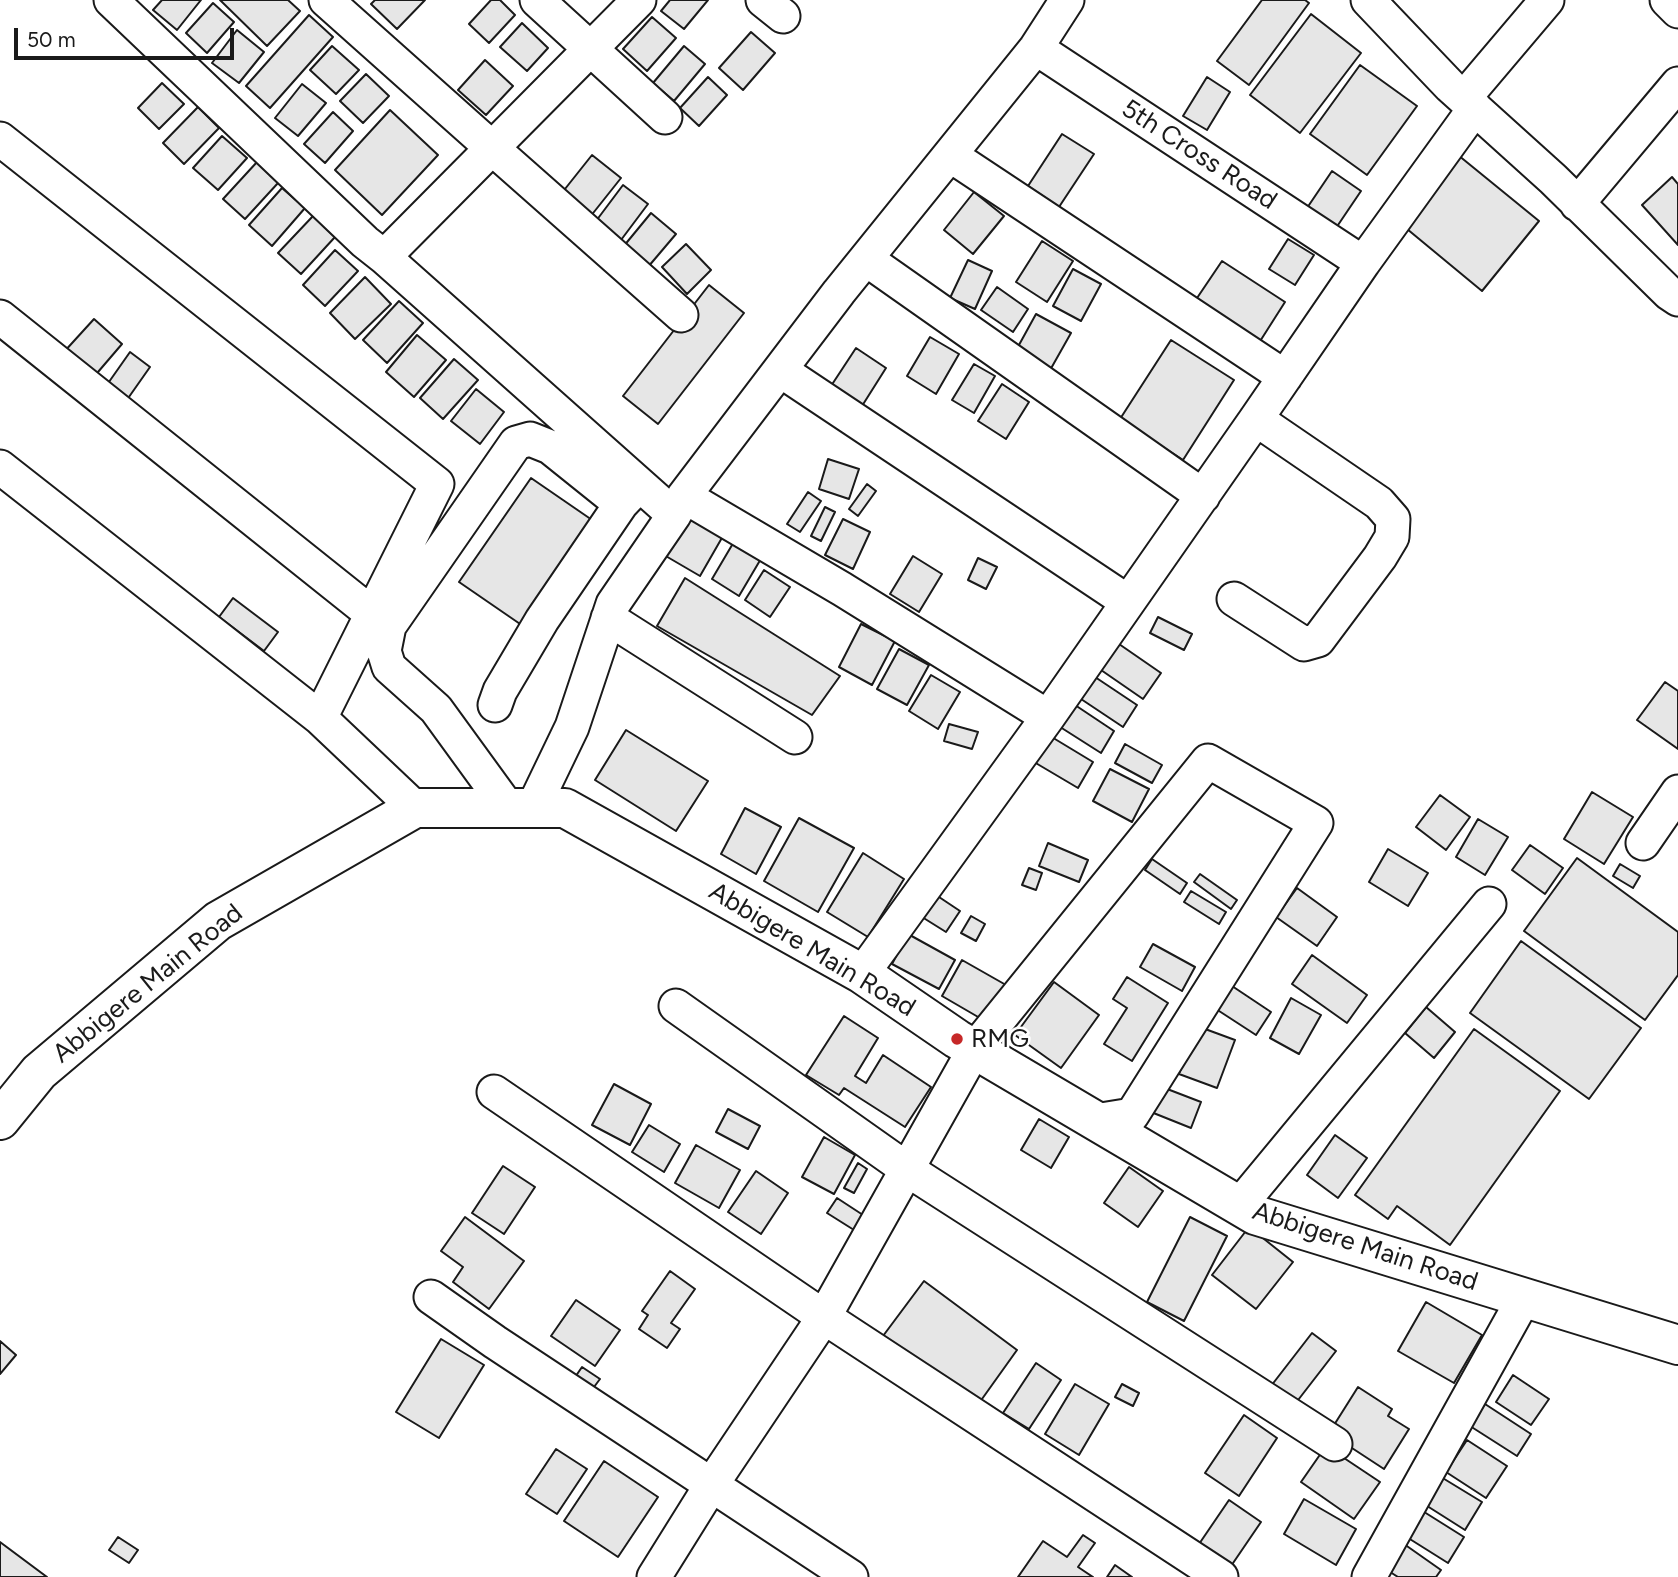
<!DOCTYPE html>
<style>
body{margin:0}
#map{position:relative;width:1678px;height:1577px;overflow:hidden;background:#fff;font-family:Figtree,sans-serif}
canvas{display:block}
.scale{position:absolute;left:14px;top:28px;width:220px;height:32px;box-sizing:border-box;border:4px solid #1a1a1a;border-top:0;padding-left:9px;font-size:21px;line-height:24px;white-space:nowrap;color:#1a1a1a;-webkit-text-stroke:5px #fff;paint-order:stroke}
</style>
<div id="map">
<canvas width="1678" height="1577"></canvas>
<div class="scale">50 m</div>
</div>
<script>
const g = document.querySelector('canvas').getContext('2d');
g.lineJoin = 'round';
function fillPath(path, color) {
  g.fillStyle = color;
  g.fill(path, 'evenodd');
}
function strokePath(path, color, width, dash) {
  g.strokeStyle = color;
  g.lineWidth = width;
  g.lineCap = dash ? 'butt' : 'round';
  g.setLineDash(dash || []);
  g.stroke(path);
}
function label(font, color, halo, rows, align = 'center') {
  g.font = font + ' Figtree,sans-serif';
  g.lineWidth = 5;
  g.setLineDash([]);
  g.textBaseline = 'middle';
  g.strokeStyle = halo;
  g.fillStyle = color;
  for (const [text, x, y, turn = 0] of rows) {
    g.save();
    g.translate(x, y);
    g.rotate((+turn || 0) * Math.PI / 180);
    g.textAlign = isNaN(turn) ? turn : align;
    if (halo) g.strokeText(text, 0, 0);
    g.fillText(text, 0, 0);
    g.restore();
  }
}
const building = new Path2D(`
 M162,0H201L177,30L153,10Z
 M220,0H288L300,11L267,46Z
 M375,0H425L397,29L371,4Z
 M491,0H500L515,15L489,43L469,24Z
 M670,0H708L684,29L661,11Z
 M1262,0H1305L1309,3L1249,85L1217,61Z
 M213,3L234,22L207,53L186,33Z
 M1311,14L1361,53L1300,133L1250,95Z
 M309,15L333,37L270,108L246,86Z
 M652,17L676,38L647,71L623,49Z
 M522,23L548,48L527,71L500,47Z
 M237,30L264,52L239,83L212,63Z
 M751,32L775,53L743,90L719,68Z
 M332,46L359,70L336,94L310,70Z
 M684,46L705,64L674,101L653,83Z
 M485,60L513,86L486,115L458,90Z
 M1360,65L1417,106L1367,175L1310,134Z
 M366,74L389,96L363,123L340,101Z
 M708,77L727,95L699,126L680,108Z
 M1207,77L1230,92L1207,130L1183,116Z
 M162,83L184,104L159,129L138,108Z
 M302,84L326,103L298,136L275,118Z
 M198,107L219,128L184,164L163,143Z
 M390,110L438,155L382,215L335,170Z
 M333,112L353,131L325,163L304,144Z
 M1062,134L1094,154L1059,207L1028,186Z
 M222,136L247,158L218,190L193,168Z
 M592,155L621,178L590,217L561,194Z
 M1458,155L1539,221L1482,291L1401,224Z
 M257,162L278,183L245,219L223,199Z
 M1332,171L1361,191L1336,228L1307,208Z
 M1672,177L1678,184V245L1642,205Z
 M623,185L648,204L621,240L596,221Z
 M282,188L305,208L272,246L249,225Z
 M974,192L1004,216L973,254L944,230Z
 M651,213L676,234L648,267L623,247Z
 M313,216L335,237L301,274L278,253Z
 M1288,239L1314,255L1295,285L1269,269Z
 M1042,241L1073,261L1047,302L1016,282Z
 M686,244L711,270L687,294L662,267Z
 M335,250L358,271L325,306L303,285Z
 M968,260L992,271L975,309L950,298Z
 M1222,261L1285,302L1257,346L1193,304Z
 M1073,269L1101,284L1081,321L1053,306Z
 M365,277L391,304L355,339L330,313Z
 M709,285L744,313L658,424L623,396Z
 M997,287L1028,309L1013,332L981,310Z
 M399,301L423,323L387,363L363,340Z
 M1036,314L1071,333L1049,372L1014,354Z
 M94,319L122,344L92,379L63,353Z
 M417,335L446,360L414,397L386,372Z
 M930,337L959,354L936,394L907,376Z
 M1171,340L1234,380L1183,460L1120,419Z
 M856,348L886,368L862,406L831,386Z
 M130,352L150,367L124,404L104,389Z
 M454,359L478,380L443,419L420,398Z
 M974,364L995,376L974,413L952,400Z
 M1002,384L1029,402L1006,439L978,421Z
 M476,389L504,412L480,444L451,421Z
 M828,459L859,469L849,499L819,489Z
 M531,478L595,522L523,626L459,582Z
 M867,484L876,491L858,516L849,509Z
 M808,492L821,501L800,532L787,524Z
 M825,507L835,512L821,541L811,536Z
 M686,516L723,536L700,576L664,555Z
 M843,519L870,532L853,569L825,555Z
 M735,540L762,557L739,596L712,579Z
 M913,556L942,574L919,612L890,594Z
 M978,558L997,567L986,589L968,580Z
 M764,570L790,587L770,617L745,600Z
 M685,578L840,676L812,715L657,626Z
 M233,598L278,632L264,651L219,617Z
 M1158,617L1192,634L1184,650L1150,633Z
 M861,624L895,641L872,685L839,667Z
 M1119,644L1161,673L1143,699L1101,670Z
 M899,649L929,665L907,705L877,689Z
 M931,675L960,692L938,729L909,711Z
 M1095,677L1137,705L1123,727L1081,699Z
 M1665,682L1678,691V749L1637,720Z
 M1072,703L1114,731L1101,753L1057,725Z
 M949,724L978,732L972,749L944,741Z
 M626,730L708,781L676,831L595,780Z
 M1050,736L1093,762L1078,788L1034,762Z
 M1125,744L1162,765L1152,783L1115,763Z
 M1110,769L1149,789L1132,822L1093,801Z
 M1592,792L1633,817L1604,864L1564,839Z
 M1440,795L1470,817L1446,850L1416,827Z
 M745,808L781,827L756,874L721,854Z
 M799,818L854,848L818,912L764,881Z
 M1478,819L1508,837L1485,875L1456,857Z
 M1048,843L1088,860L1079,882L1039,866Z
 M1530,845L1563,868L1545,894L1512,870Z
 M1388,849L1428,873L1408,906L1369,882Z
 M863,853L904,879L868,937L827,912Z
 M1577,858L1678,932V975L1645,1020L1524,931Z
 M1152,859L1187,883L1180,894L1145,870Z
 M1620,864L1640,876L1633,888L1613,876Z
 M1029,868L1042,873L1036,890L1022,885Z
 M1200,874L1237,900L1231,909L1194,882Z
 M1297,888L1337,917L1317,946L1276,917Z
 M1191,891L1226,912L1219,924L1184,902Z
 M936,895L960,911L946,932L922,917Z
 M971,916L985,924L976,941L961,933Z
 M908,934L955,960L939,989L892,964Z
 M1521,941L1641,1028L1589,1099L1470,1013Z
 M1153,944L1195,967L1182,991L1140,967Z
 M1312,955L1367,995L1347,1023L1292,984Z
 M962,960L1006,985L985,1021L942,996Z
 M1127,977L1168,1003L1132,1061L1104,1044L1127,1008L1113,999Z
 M1054,982L1099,1015L1061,1068L1015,1035Z
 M1232,986L1271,1012L1256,1035L1216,1009Z
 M1291,998L1321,1015L1299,1054L1270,1038Z
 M1426,1007L1455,1032L1434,1058L1405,1033Z
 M844,1016L878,1038L855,1076L866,1083L883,1055L931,1087L905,1127L844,1088L839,1095L806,1075Z
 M1197,1026L1235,1040L1217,1088L1179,1074Z
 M1474,1029L1560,1091L1450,1245L1397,1206L1388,1219L1355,1195Z
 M614,1084L651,1104L630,1145L592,1125Z
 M1162,1087L1201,1102L1191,1128L1151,1112Z
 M728,1109L760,1126L748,1149L716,1132Z
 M1039,1119L1069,1137L1051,1168L1021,1150Z
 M649,1125L680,1144L664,1172L632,1152Z
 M1335,1135L1367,1158L1338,1198L1307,1175Z
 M824,1137L855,1155L834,1194L802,1177Z
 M696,1145L740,1170L719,1208L675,1183Z
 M858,1163L867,1169L854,1193L844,1188Z
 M503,1166L535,1187L504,1234L472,1213Z
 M1129,1167L1163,1191L1138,1227L1104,1203Z
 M756,1171L788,1193L761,1234L728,1212Z
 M837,1198L863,1215L854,1230L827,1213Z
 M465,1217L524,1261L489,1309L453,1282L463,1267L441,1251Z
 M1190,1217L1227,1236L1184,1321L1147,1302Z
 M1249,1227L1293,1262L1256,1309L1212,1275Z
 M670,1271L695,1289L671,1323L680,1329L667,1348L639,1329L648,1315L642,1311Z
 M924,1281L1017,1350L977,1406L883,1336Z
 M576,1300L620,1330L595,1366L551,1336Z
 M1426,1302L1482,1335L1454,1383L1398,1351Z
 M1312,1333L1336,1351L1295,1404L1271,1386Z
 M441,1339L484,1365L439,1438L396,1412Z
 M0,1341L16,1355L0,1374Z
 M1036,1363L1061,1380L1029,1429L1003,1413Z
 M582,1367L600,1379L588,1395L571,1383Z
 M1513,1375L1549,1399L1531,1425L1496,1402Z
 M1075,1384L1109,1404L1079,1455L1045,1434Z
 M1122,1384L1139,1393L1133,1406L1115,1397Z
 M1358,1387L1392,1409L1388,1416L1409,1429L1384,1469L1329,1433Z
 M1485,1404L1531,1434L1517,1456L1470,1426Z
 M1244,1415L1277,1438L1239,1496L1205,1473Z
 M1467,1440L1507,1466L1486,1498L1446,1472Z
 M1326,1446L1380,1482L1354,1519L1301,1482Z
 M556,1449L587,1469L557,1514L526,1494Z
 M604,1461L658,1497L618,1557L564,1521Z
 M1441,1477L1482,1502L1465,1530L1424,1504Z
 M1304,1499L1356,1529L1336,1565L1284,1534Z
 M1229,1500L1261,1522L1229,1569L1197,1547Z
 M1421,1510L1464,1537L1448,1563L1405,1536Z
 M1083,1535L1095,1543L1078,1567L1093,1577H1018L1043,1541L1067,1557Z
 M118,1537L138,1550L129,1563L109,1550Z
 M0,1542L47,1577H0Z
 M1404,1544L1441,1570L1436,1577H1398L1387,1570Z
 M1115,1565L1132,1577H1107Z`);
fillPath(building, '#e6e6e6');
strokePath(building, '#1a1a1a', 2);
const minor = new Path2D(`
 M111,0L365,242L384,257L674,515
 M326,0L492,148L681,315
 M537,0L665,117
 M763,0L783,16
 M1368,0L1450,86L1553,179L1669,293L1678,299
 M1667,0L1678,11
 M1036,48L1363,263
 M1464,98L1547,0
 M0,139L437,484L320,718
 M950,155L1285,377
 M1577,204L1678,84
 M384,257L639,0
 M866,259L1203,496
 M0,317L372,614
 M780,370L1128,602
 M0,467L320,718L415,808
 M684,496L842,589L1048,717
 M1234,599L1304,644L1318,640L1380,557L1392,537L1393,519L1379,503L1256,419
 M608,618L795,737
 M495,705L500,691L542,620L621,504
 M508,808L436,709L389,667L384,651L389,626L516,443L530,439L550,447L621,504L639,485
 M533,808L572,727L613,604L674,515L684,496L839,292L1036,48L1067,0
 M1643,843L1678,792
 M862,974L1048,717L1256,419L1363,263L1475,108
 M676,1006L908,1170L1335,1444
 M494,1092L824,1317L1221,1577
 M1239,1206L1489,904
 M431,1297L495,1342L851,1577
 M654,1577L712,1484L824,1317L974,1050L1208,761L1316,823L1132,1115L1095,1121
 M1369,1577L1524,1298`);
const major = new Path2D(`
 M0,1120L39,1072L218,921L415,808H565L862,974L957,1039L1255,1215L1678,1345`);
strokePath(minor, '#1a1a1a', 37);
strokePath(major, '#1a1a1a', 42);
strokePath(minor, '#fff', 33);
strokePath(major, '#fff', 38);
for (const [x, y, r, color] of [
 [957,1039,7,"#c62828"]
]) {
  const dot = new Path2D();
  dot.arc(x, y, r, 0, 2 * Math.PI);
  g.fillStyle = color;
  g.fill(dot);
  strokePath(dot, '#fff', 2.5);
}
label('26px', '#1a1a1a', '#fff', [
 ["5th Cross Road",1199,155,33],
 ["Abbigere Main Road",812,950,31],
 ["Abbigere Main Road",148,984,-39],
 ["Abbigere Main Road",1365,1247,18]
]);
label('26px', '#1a1a1a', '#fff', [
 ["RMG",971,1039]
], 'left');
</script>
